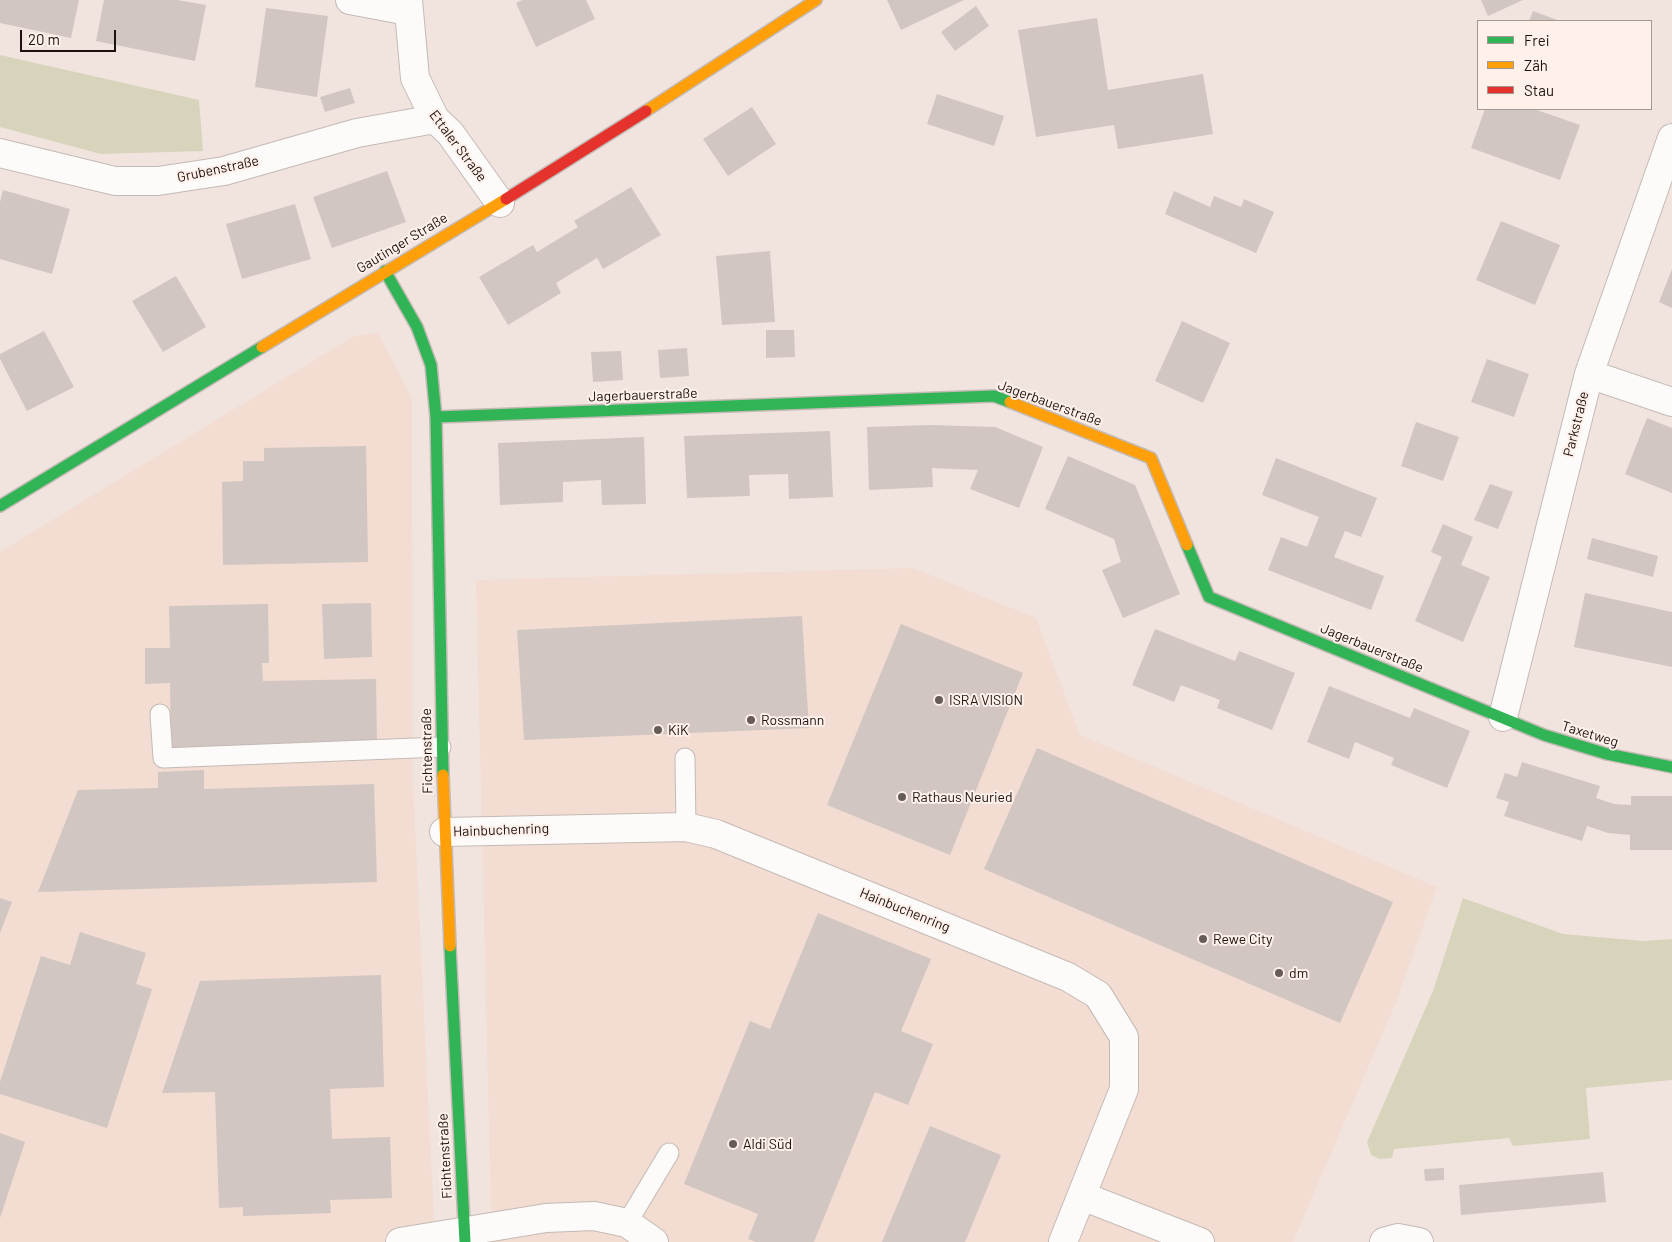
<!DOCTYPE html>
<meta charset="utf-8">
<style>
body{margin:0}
#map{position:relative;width:1672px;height:1242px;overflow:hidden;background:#f1e4de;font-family:Barlow,sans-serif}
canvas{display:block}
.legend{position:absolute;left:1477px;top:20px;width:175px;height:90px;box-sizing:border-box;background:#fff0ea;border:1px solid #a49893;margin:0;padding:6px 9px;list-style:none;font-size:15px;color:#1b1310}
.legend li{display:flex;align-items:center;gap:10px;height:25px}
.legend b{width:25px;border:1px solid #a49893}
.scale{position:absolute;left:20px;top:30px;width:96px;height:22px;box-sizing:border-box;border:2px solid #1b1310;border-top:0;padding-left:6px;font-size:15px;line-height:18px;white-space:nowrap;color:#1b1310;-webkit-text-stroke:4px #fff0ea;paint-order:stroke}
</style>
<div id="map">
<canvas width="1672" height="1242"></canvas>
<ul class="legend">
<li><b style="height:6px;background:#30b455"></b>Frei</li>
<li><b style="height:6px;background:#ff9f0a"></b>Zäh</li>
<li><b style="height:6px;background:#e5322d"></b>Stau</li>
</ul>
<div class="scale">20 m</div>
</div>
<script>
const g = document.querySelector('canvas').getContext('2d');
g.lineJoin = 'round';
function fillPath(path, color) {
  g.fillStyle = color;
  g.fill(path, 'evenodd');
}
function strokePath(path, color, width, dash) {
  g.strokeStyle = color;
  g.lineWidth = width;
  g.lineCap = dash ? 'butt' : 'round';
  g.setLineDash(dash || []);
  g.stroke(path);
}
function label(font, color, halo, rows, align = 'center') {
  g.font = font + ' Barlow,sans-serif';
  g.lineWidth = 4;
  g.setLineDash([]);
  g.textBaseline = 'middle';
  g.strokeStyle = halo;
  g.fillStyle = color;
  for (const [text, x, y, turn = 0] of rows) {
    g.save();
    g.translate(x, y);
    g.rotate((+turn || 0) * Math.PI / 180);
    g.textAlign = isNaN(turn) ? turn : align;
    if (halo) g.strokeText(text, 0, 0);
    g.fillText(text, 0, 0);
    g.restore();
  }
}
fillPath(new Path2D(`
 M378,333L412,398L413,783L435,1242H0V552L354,336Z
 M913,568L1036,618L1080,735L1437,887L1398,998L1293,1242H495L491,1213L476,580Z`), '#f3dcd1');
fillPath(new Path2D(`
 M0,55L199,100L203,151L101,154L0,127Z
 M1463,898L1563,934L1643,941L1672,939V1080L1586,1088L1590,1139L1513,1146L1509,1138L1394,1149L1392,1158L1379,1159L1371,1155L1367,1142L1433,991Z`), '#d7d4bb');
fillPath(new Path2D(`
 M0,0H79L71,38L0,23Z
 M104,0H177L206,5L195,61L96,41Z
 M522,0H586L595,19L536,47L516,3Z
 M887,0H964L901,30Z
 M1481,0H1523L1488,16Z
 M976,6L989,26L955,51L941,32Z
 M266,8L328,16L317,97L255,87Z
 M1533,11L1560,21H1529Z
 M1097,18L1108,90L1203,74L1213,134L1118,149L1114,125L1036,137L1018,30Z
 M350,88L355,103L325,112L320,97Z
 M937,94L1004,116L994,146L927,124Z
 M752,107L776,144L728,176L703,139Z
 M1485,109H1534L1580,125L1560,180L1471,148Z
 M387,171L406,222L332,248L313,197Z
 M631,187L661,235L603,269L597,258L556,283L561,293L508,325L479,277L533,245L537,252L578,227L574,221Z
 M3,190L70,209L52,274L0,259V202Z
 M1174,191L1210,207L1214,196L1241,207L1244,199L1274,212L1256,253L1165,214Z
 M295,204L311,259L242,279L226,224Z
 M1501,221L1560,245L1535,305L1476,280Z
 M770,251L775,322L722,325L716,256Z
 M1672,269V308L1659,302Z
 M176,276L206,327L163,352L132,301Z
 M1182,321L1230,343L1203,403L1155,381Z
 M766,330H794L795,357L766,358Z
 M44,331L74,387L27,411L0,359V354Z
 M687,348L689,376L660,378L658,350Z
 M621,351L623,380L593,382L591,352Z
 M1487,359L1529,374L1514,417L1471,402Z
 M1647,418L1672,428V493L1625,474Z
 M1416,422L1459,437L1443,481L1401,466Z
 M930,425L995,427L1043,447L1019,508L970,489L978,470L932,468L933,487L869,490L867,427Z
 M830,431L833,497L789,499L788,474L749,475L750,496L687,498L684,436Z
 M644,437L646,504L602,505L601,480L563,482V502L500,505L498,443Z
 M366,446L368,562L223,565L222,482L243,481V461H264V448Z
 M1068,456L1135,485L1180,594L1123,618L1102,570L1121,562L1114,539L1045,509Z
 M1276,458L1377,498L1361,537L1345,531L1334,557L1384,576L1371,610L1268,570L1281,537L1307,547L1319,517L1262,495Z
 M1490,484L1513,492L1498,529L1474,520Z
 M1443,524L1473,537L1461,565L1490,577L1463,642L1415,621L1442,557L1431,552Z
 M1592,538L1658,556L1653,577L1587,559Z
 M1585,593L1672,612V667L1574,647Z
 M371,603L372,657L324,659L322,604Z
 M268,604L269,663H262L263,681L376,679L377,744L171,748L170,683L145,684V648H170L169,606Z
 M802,616L809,728L524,740L517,630Z
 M901,624L1023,673L950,855L827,805Z
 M1155,629L1235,661L1239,651L1295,673L1272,730L1217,708L1220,700L1181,685L1174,702L1132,685Z
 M1329,686L1410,718L1414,708L1470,731L1447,788L1391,765L1394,758L1355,742L1349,759L1307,742Z
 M1037,748L1393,902L1340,1023L984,869Z
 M1522,762L1600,786L1596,798L1614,804L1631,805V796H1672V850H1630V835L1608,833L1587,826L1582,841L1504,816L1509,802L1496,798L1505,773L1517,777Z
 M204,770V789L374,784L377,882L38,892L78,790L158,788V772Z
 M0,898L12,902L0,933Z
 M818,913L931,959L901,1031L933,1044L908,1105L875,1092L814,1242H756L748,1239L758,1214L684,1184L750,1021L770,1029Z
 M80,932L146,953L136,984L152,989L107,1128L0,1094V1082L41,956L70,965Z
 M381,975L384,1087L330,1089L332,1139L390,1137L392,1198L330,1200L331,1213L243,1216V1207L219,1208L215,1092L162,1093L200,981Z
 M930,1126L1001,1155L965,1242H882Z
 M0,1133L25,1142L0,1218Z
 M1444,1168V1180L1425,1181L1424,1169Z
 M1603,1172L1606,1202L1461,1215L1459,1185Z`), '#d1c6c2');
const lane = new Path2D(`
 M160,714L163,758L441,747
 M685,758L686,827
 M627,1223L669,1153`);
const street = new Path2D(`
 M350,0L408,11
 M408,0L415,78L435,119L450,133L500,203
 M0,153L115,181H158L224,171L357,133L435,119
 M1589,374L1672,402
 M1503,717L1589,374L1672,138
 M444,832L686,827L716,834L1068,977L1098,995L1124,1037V1089L1063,1242
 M1082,1196L1200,1242
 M400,1242L546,1218L594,1216L627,1223L654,1242
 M1384,1242L1398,1238L1419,1242`);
const fast = new Path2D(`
 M385,271L417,327L431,365L436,417L443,775
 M436,417L994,396L1010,402
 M0,506L262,347
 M1187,545L1209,597L1544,735L1607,754L1672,767
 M450,946L465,1242`);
const slow = new Path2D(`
 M646,111L816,0
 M262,347L506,199
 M1010,402L1151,458L1187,545
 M443,775L450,946`);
const jam = new Path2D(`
 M506,199L646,111`);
strokePath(lane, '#c4bab5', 21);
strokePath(street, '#c4bab5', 30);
strokePath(fast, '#c4bab5', 14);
strokePath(slow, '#c4bab5', 14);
strokePath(jam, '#c4bab5', 14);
strokePath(lane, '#fdfbfa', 19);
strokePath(street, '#fdfbfa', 28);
strokePath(fast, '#30b455', 11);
strokePath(slow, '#ff9f0a', 11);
strokePath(jam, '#e5322d', 11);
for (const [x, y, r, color] of [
 [939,700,5,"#665c58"],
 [751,720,5,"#665c58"],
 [658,730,5,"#665c58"],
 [902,797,5,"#665c58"],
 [1203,939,5,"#665c58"],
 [1279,973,5,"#665c58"],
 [733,1144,5,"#665c58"]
]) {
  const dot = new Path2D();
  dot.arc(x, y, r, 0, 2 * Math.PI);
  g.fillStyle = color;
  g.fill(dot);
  strokePath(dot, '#fff0ea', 2);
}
label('14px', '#1b1310', '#fff0ea', [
 ["Ettaler Straße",458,146,53],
 ["Grubenstraße",218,169,-12],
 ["Gautinger Straße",402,243,-31],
 ["Jagerbauerstraße",643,395,-2],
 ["Jagerbauerstraße",1050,403,20],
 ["Parkstraße",1576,424,-76],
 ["Jagerbauerstraße",1372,648,22],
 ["Taxetweg",1590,734,17],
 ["Fichtenstraße",427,751,-91],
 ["Hainbuchenring",501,830,-2],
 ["Hainbuchenring",905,910,22],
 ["Fichtenstraße",445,1156,-93]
]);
label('14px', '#1b1310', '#fff0ea', [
 ["ISRA VISION",949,700],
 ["Rossmann",761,720],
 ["KiK",668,730],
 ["Rathaus Neuried",912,797],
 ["Rewe City",1213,939],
 ["dm",1289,973],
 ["Aldi Süd",743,1144]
], 'left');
</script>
